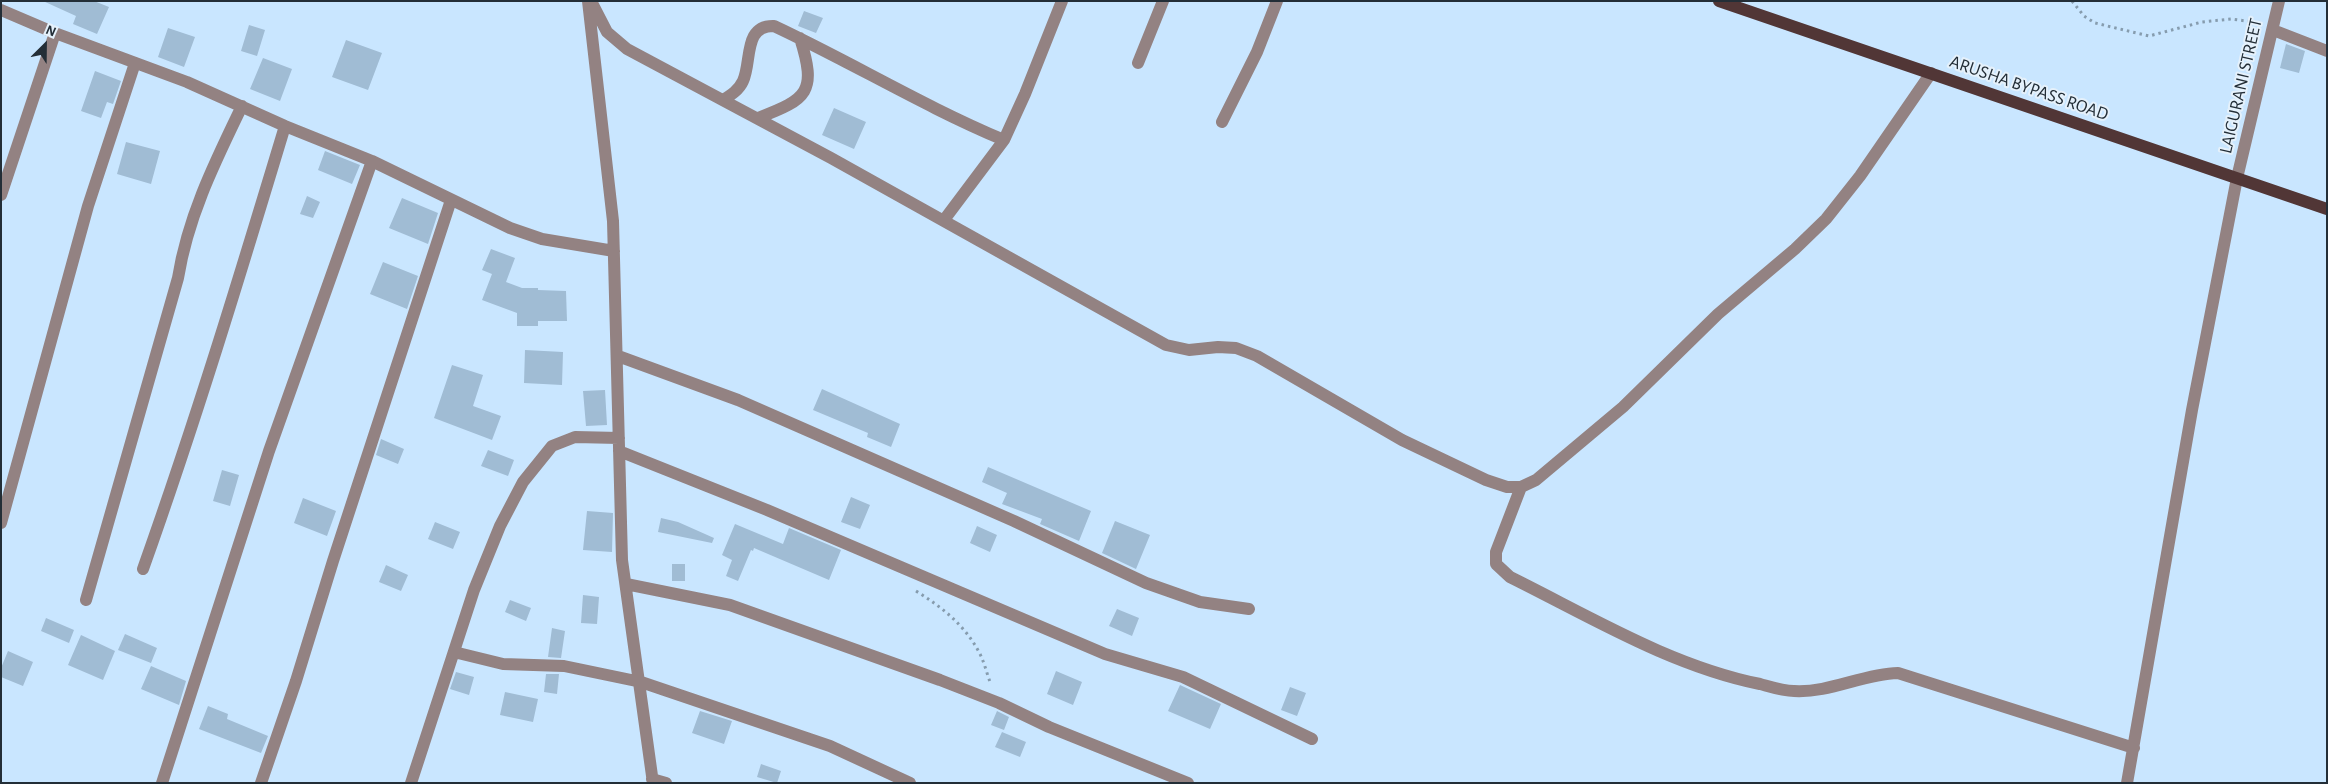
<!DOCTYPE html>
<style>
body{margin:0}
#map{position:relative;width:2328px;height:784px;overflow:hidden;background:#c9e6ff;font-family:"Alegreya Sans",sans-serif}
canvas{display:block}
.frame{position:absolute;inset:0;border:2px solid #232e37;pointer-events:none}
.north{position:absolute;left:20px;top:20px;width:50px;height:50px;-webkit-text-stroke:4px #e5f1fb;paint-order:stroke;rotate:23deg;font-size:14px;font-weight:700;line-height:20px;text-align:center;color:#232e37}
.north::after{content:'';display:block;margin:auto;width:18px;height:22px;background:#232e37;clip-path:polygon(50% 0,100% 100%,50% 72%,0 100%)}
</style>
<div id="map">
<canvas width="2328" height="784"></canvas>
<div class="frame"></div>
<div class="north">N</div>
</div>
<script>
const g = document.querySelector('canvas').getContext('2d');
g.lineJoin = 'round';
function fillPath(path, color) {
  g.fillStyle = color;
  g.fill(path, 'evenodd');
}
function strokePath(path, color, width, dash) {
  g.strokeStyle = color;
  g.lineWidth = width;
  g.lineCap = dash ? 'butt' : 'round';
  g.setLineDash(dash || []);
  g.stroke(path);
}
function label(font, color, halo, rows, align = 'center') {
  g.font = font + ' "Alegreya Sans",sans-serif';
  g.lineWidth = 4;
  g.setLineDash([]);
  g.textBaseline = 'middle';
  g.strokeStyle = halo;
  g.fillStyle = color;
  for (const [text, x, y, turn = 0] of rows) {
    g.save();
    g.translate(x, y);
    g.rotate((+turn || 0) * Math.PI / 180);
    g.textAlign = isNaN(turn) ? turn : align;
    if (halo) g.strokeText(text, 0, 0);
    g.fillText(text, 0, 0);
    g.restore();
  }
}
fillPath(new Path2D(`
 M43,1H94L109,7L97,34L73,24L76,16Z
 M804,11L823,18L816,33L798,26Z
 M249,25L265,30L257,56L241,51Z
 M168,28L195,37L184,67L158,57Z
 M346,40L382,53L368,90L332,77Z
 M2286,44L2305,51L2299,73L2280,68Z
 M263,58L292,69L280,101L250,89Z
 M95,71L121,81L113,104L107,102L101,118L81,111Z
 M834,108L866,122L854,149L822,135Z
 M126,142L160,151L151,184L117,174Z
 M325,151L360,165L352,184L318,170Z
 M307,196L320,202L313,218L300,214Z
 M402,198L438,213L428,244L389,228Z
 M491,249L515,258L506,282L522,288H538V290L566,291L567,321H538V326H517V313L482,300L492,274L482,270Z
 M383,262L418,276L407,309L370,294Z
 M525,350L563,352L562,385L524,383Z
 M452,365L483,375L473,406L501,416L492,440L434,418Z
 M822,389L900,424L891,447L867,437L868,433L813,410Z
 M605,390L607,425L586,426L583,391Z
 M381,439L404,449L398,464L376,455Z
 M488,450L514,460L508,476L481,466Z
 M988,467L1091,511L1079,541L1040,524L1042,519L1002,504L1007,493L982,482Z
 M222,470L239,475L230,506L213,501Z
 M851,497L870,505L860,529L841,522Z
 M303,498L336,511L327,536L294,523Z
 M587,511L613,513L612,552L583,550Z
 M661,518L678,522L714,538L712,543L658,532Z
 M1115,521L1150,535L1136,569L1102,553Z
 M435,522L460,532L453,549L428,539Z
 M735,524L783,544L789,528L841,550L829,580L754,548L753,551L751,550L738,581L726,576L732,560L722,555Z
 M977,526L997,535L990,552L970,543Z
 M672,564H685V581H672Z
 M386,565L408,575L401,591L379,582Z
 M583,595L599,597L597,624L581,623Z
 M510,600L531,608L526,621L505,612Z
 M1117,609L1139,618L1132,636L1109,626Z
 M46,618L74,630L69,643L41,631Z
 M552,628L565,631L561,658L548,657Z
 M125,634L157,648L151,663L118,650Z
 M81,635L115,651L103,680L68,665Z
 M8,651L33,662L23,686L1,677V668Z
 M151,666L186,681L179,705L141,689Z
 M1056,671L1082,682L1073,705L1047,694Z
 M456,672L474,677L469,695L450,689Z
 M546,674H559L557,694L544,692Z
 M1180,685L1221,704L1210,729L1168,711Z
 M1290,687L1306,693L1297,716L1281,710Z
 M505,692L538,699L533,722L500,715Z
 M208,706L228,714L227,719L268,736L261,753L199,729Z
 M700,711L732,721L724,744L692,733Z
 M997,711L1009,717L1004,730L991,725Z
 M1002,732L1026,742L1020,757L995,747Z
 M761,764L781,771L777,783L757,777Z`), '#a0bcd4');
strokePath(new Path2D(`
 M2072,1L2084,16L2095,23L2149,36L2202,22L2231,19L2261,23
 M916,591C943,608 965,625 980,654C985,664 987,675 991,684`), '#869cae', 3, [2.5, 4]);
strokePath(new Path2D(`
 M588,1L613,221L622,560L653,783
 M591,1L607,32L627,49L831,158L1166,345L1189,350L1218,347L1236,348L1257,356L1402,440L1486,480L1507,487H1521L1536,480L1623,407L1718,314L1795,249L1826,219L1860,176L1931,73
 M1,10L55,33L187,82L285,126L372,161L510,228L542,239L614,251
 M2273,30L2327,51
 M1138,63L1163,1
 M723,100C731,95 739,90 743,81C752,62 743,25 774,26C851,62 925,107 1004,140
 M758,118C808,99 817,92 800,38
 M1222,122L1257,52L1277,1
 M1,195L55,33
 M944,220L1004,140L1025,94L1062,1
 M618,356L738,400L1014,521L1146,583L1200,602L1249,609
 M619,451L767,510L1105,654L1183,677L1312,739
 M1521,487L1496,552V564L1510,577C1591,617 1671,666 1760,684C1771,687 1783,691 1794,691C1830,693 1862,674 1898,673L2134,748
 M1,523L88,206L135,63
 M143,569C195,423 240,275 285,126
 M626,584L730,605L940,680L999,703L1049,727L1188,783
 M86,600L178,278C188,216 215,162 242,106
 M454,652L503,664L564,666L641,682L830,746L910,783
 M652,779L666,783
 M162,783L269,451L372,161
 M261,783L296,681L333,561L451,200
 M411,783L474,590L500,526L523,482L552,446L575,437L619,438
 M2127,783L2192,410L2237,178L2279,1`), '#938282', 12);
strokePath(new Path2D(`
 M1719,1L2327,209`), '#513636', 12);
label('18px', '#232e37', '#e5f1fb', [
 ["LAIGURANI STREET",2241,86,-77],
 ["ARUSHA BYPASS ROAD",2029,88,19]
]);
</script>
